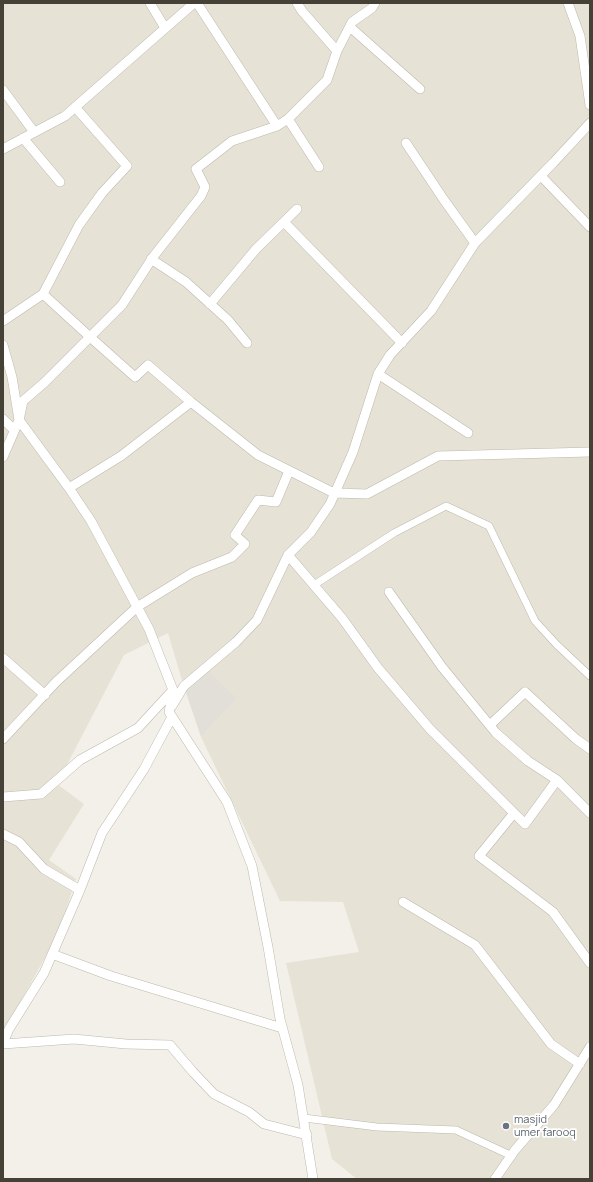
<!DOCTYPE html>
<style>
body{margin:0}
#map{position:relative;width:593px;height:1182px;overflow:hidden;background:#f2f0e8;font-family:Manrope,sans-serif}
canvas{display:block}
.frame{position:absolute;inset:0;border:4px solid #454137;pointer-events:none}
</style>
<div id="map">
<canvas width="593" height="1182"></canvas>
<div class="frame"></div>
</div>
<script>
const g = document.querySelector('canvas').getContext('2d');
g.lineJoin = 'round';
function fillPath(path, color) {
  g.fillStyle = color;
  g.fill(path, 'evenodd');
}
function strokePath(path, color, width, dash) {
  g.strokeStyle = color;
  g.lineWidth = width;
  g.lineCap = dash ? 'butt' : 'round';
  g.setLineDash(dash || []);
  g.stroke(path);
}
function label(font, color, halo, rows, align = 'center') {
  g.font = font + ' Manrope,sans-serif';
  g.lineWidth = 3.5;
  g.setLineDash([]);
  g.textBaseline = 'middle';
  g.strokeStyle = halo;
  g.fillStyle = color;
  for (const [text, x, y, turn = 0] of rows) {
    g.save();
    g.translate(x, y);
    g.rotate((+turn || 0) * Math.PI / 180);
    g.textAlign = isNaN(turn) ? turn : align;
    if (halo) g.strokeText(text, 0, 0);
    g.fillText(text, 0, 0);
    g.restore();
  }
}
fillPath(new Path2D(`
 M3,3H590V1179H357L332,1159L286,963L359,952L343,902L280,901L201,737L237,699L183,684L168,633L124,655L57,784L84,804L49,860L76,879L58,934L3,1033Z`), '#e6e2d6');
fillPath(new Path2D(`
 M203,666L237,699L201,737L183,684Z`), '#e2dfd9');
const pedestrian = new Path2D(`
 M314,585L394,533L446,506L489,526L535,621L557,645L590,676
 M304,1118L377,1127L456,1130L512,1156`);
const minor = new Path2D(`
 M150,3L165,28
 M297,3L302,11L337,51
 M568,3L580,36L590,105
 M350,27L420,89
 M3,90L34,132
 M288,119L319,167
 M277,126L288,119L327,80L337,51L352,22L372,8L375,3
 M23,138L60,182
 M406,143L444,200L475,243
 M3,149L65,116L194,3
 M541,176L590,227
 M284,222L402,343
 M151,259L186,282L228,320L247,343
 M43,294L90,337L135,377L148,365L191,402L258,455L334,493L367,494L438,456L590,452
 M210,304L256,249L297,209
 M3,321L43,294L79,225L102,193L127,166L75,107
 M3,345L12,377L19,420L69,488L91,521L149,629L173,690L169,712L227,802L252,866L268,947L280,1019L298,1085L313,1179
 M378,374L468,433
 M3,419L14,430
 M3,457L19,420L23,401L45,382L122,305L153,257L201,196L205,187L196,169L232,141L277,126L197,3
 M69,488L121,456L191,402
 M288,555L342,618L378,668L430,729L525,824L557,780L590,813
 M389,592L442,667L496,733L528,761L557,780
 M3,658L45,695
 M172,706L184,686L236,642L257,620L288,555L311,532L330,504L353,452L378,374L390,355L431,311L475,243L554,162L590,123
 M490,725L525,692L576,739L590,749
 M3,739L56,682L137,607L192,573L232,557L245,544L235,535L258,500L276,502L289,471
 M3,797L41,794L80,760L138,728L172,691
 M514,813L479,856L553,912L590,963
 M3,834L19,842L44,869L80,890L44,973L9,1029L3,1043
 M80,890L102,833L144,769L172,717
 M403,902L475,945L551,1044L580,1064
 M52,954L111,976L282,1028
 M3,1044L74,1039L126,1044L170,1045L193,1072L214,1094L249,1112L264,1124L307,1135
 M495,1179L515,1150L554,1105L590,1047`);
strokePath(pedestrian, '#bdb9ab', 8);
strokePath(minor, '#bdb9ab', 10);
strokePath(pedestrian, '#fff', 7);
strokePath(minor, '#fff', 9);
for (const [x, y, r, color] of [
 [506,1126,4,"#6b7280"]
]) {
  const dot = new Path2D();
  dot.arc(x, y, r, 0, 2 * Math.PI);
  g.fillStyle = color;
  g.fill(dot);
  strokePath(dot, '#fff', 1.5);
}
label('11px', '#5b616d', '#fff', [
 ["masjid",514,1120],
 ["umer farooq",514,1133]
], 'left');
</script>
